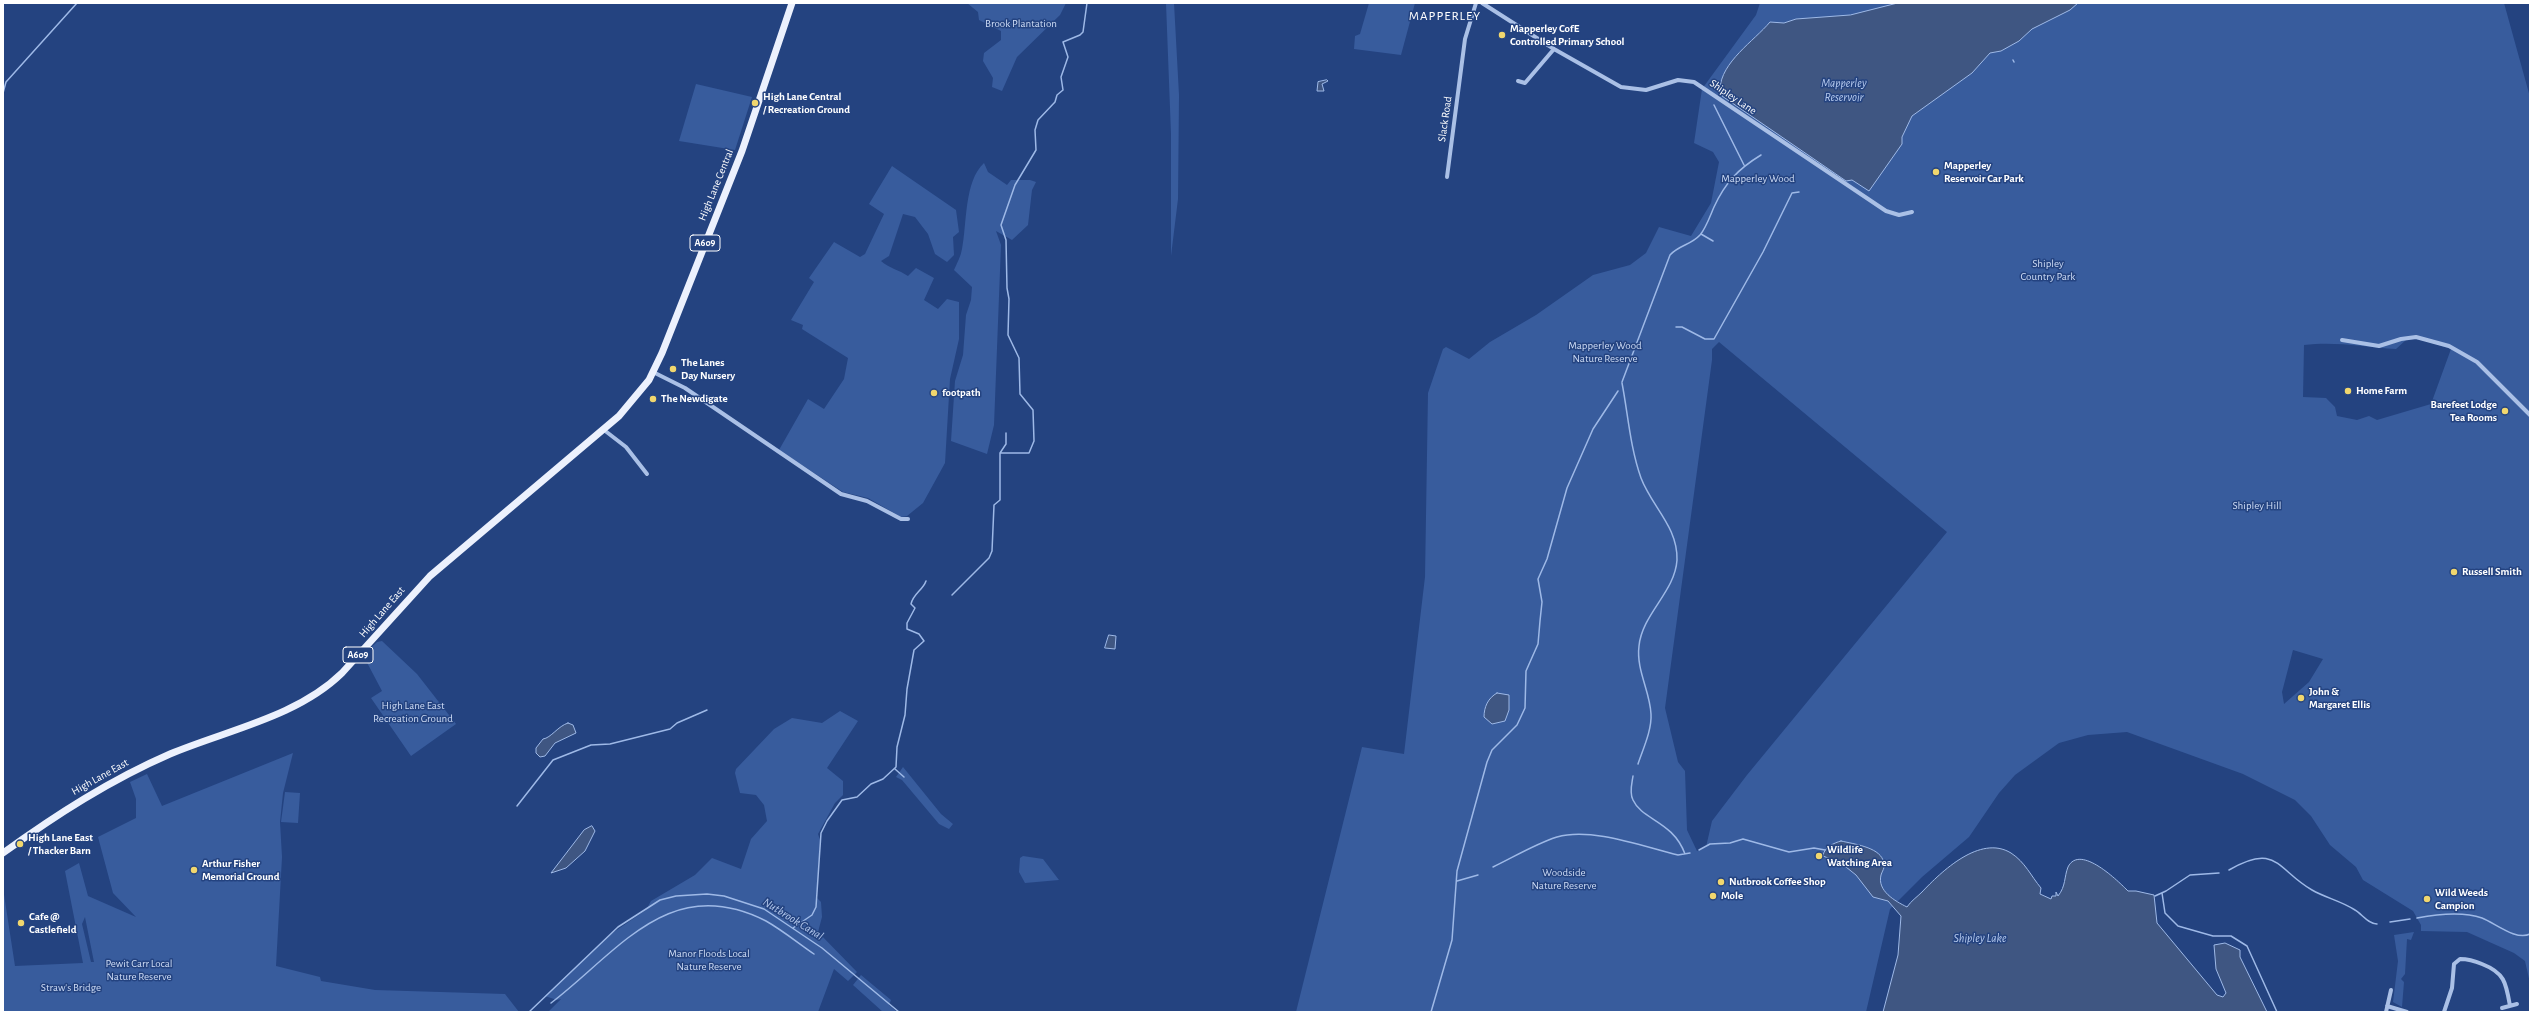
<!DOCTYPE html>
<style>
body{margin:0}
#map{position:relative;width:2533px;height:1015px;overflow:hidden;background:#244380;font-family:"Alegreya Sans",sans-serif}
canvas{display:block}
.frame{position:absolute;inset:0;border:4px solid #fff;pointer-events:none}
</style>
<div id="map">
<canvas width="2533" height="1015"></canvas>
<div class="frame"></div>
</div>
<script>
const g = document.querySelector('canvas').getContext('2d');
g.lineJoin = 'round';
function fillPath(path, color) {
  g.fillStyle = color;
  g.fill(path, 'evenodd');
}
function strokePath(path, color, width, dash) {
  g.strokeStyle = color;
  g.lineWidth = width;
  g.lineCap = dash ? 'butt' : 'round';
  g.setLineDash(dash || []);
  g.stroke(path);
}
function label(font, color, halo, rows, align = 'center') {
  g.font = font + ' "Alegreya Sans",sans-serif';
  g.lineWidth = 3;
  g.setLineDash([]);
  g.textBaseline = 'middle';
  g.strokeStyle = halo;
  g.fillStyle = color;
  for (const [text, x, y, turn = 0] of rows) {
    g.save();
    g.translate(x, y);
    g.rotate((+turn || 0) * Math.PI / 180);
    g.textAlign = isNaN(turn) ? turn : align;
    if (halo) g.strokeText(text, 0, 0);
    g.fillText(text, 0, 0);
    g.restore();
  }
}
fillPath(new Path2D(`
 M967,3H1066L1060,15L1017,57L1002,91L992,87L993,78L983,61L984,53L1001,40V31L979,20L978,12Z
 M1166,3H1174L1179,95L1178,199L1171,256V134Z
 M1369,3H1415L1401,55L1354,49L1355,36L1360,34Z
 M1760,3H2504L2530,97V983L2525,961L2514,953L2467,932L2421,931V925L2413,911L2363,880L2356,867L2330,845L2311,816L2295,800L2243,774L2127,732L2088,735L2059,743L2015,775L1999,793L1969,837L1922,877L1890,909L1866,1012H1296L1362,747L1404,754L1425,577L1428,393L1443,349L1446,347L1469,359L1490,342L1536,315L1593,275L1630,265L1646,253L1659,227L1691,236L1711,203L1719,162L1713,152L1694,143L1702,89L1756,15ZM2416,339L2427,341L2451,349L2431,404L2377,420L2369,416L2357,420L2337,416L2335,407L2326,398L2303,397L2304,345C2335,341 2364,347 2396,349L2406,340ZM1719,342L1947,532L1747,775L1712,821L1706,847L1697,851L1687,830L1685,771L1678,762L1665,708L1712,360V349ZM2293,650L2323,659L2309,682L2284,704L2282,692Z
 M696,84L752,97L735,150L679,141Z
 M984,163L988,172L1007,185L1011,180H1030L1036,182L1032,190L1028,225L1012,240L996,231L1001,245L994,425L987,454L951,441L955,381L963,355L966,315L971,300L972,287L954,270C957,263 961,256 962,249C967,225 964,181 984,163Z
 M892,166L956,210L959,232L953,237L954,255L947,262L935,254L928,234L915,217L903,214L889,256L881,261C889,268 899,270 908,276L916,268L934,278L924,300L938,309L947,299L959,302V339L950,379L945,463L923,503L907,516L901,517L868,498L843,492L779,450L808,399L824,409L844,379L848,358L802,329L803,325L791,320L814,282L809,278L834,242L860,257L865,254L884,214L869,204Z
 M382,641L417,674L456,724L411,756L371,698L382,691L363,655L377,642Z
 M840,711L858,721L827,768L843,781V795L835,803L818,834L820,840L817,898L821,902L822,917L818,932L857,972L848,981L834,969L818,1012H548L561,999L557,1000L545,996L611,934L646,910L651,901L695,875L712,858L741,869L751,839L767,821L764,805L756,795L740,793L735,773L736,769L774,729L792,718L822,723Z
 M293,753L283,793L280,822L282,857L276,966L320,977L321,981L375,990L505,994L519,1012H3V888L15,966L83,963L65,871L79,863L88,896L136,917L113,893L98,837L136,818V799L130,782L147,774L162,806ZM85,917L94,962H91L82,924Z
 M903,767L941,814L953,824L949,829L939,824L902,780L896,777Z
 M285,792L300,793L298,823L281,822Z
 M1023,856L1043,859L1059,880L1025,883L1019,872L1020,858Z
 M2414,932L2411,940L2407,939L2405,974L2401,979L2404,982L2402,1007L2393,1002L2398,961L2394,935Z
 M861,975L891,1000L889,1005L897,1012H883L853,985Z`), '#385c9d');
const water = new Path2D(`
 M1898,3H2078L2070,10L2032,29L2019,41L2001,51L1990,53L1972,73L1912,116L1902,137V144L1869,191L1852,180L1846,181L1722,96L1725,92L1722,88L1720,89C1721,62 1754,41 1770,22L1784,23L1796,19L1850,15Z
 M1327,80L1328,81L1322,84L1324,91H1317L1318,82Z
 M1109,635L1116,636L1115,649L1105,648Z
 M1497,693L1509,695V710L1505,721L1492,724L1484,717C1484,707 1488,698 1497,693Z
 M568,723L573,725L576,733L555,743L545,756L540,757L536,753V748L543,739C551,738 558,726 568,723Z
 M592,826L595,831L585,851L566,868L551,873L584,830Z
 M1841,841C1854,844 1878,847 1883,860C1886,867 1883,869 1881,875C1877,891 1895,901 1907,907C1911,901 1917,897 1922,892C1941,872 1980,834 2011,853C2025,862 2031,876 2041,888L2040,894L2051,899L2052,896H2056V892L2058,896C2066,886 2064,877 2068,867C2080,843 2119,882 2128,891H2136L2154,895L2157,923L2217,995L2223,997L2226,993L2216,969L2214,945L2225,943L2240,950V957L2267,1012H1883L1898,955L1901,916L1888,901L1873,897L1856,875L1841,863L1823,856C1824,847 1834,843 1841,841Z`);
fillPath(water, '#3f5682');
strokePath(water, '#9eb9e7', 1);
strokePath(new Path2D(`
 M2013,60L2014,62
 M3,93L6,82L77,3
 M1714,105L1744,165
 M1701,234L1713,241
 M1676,327H1682L1705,339H1714L1763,252L1792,193L1799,192
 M1622,382L1670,255C1679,245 1691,245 1700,235C1706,228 1710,216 1714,207C1725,183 1738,169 1761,155
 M1622,383C1628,414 1630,447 1641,478C1652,507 1678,527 1677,560C1675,592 1642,614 1639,646C1636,670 1650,691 1651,714C1652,730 1643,749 1638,764
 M1000,453H1029L1034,441L1033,410L1020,394L1019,358L1008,335L1009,299L1007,288L1006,240L1001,225L1015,185L1036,150L1035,130L1038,120L1055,102L1057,95L1063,90L1061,77L1068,57L1063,42L1080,35L1083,32L1087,3
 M952,595L989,558L992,551L994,505L1000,500V453L1006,444V433
 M895,769L904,777
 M1633,776C1632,783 1629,793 1633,800C1642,820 1673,821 1685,854
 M517,806L553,760L591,745L610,744L670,729L677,723L707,710
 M1699,850L1710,844L1730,843L1743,839L1789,852L1814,848L1825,850
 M1493,867C1514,857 1535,844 1557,837C1592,827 1644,847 1678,855L1690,853
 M2229,870C2277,842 2277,870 2312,890C2326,898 2341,901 2355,910C2362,914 2368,924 2377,924
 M1457,881L1478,875
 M2162,893L2165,913L2178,926L2213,936H2231L2247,946L2277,1012
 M2155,896L2166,891L2190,875L2219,873
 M2417,918C2438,914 2462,911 2482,918C2495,923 2516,941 2530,934
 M2390,922L2410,919
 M793,928L812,915L816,907L821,833L827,821L842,800L857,797L871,784L883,779L896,767L897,747L905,715L907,689L914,650L924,641L919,634L907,629V623L915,608L911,604C913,594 923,590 926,581
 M551,1003C619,951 670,872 766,921C782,930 798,943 814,954
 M529,1012L618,927L660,900L676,896L707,894L724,896L764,909L822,948L899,1012
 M1431,1012L1452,940L1457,871L1487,762L1492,750L1517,725L1525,708L1526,671L1538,644L1540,621L1542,602L1538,579L1547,559L1567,488L1593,429L1618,391`), '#9eb9e7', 1.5);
strokePath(new Path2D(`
 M1482,3L1554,49L1621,87L1646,90L1678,80L1694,82L1886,211L1899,215L1912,212
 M1518,81L1525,83L1554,49
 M1447,177L1465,39L1476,3
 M2342,340L2379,346L2401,339L2416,337L2449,346L2477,362L2530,415
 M653,372L685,388L841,494L867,501L901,519H908
 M604,430L626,447L647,474
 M2387,1006L2407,1012
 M2502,1008L2517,1004
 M2386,1012L2391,990
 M2444,1012L2452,988L2454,964L2460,959C2468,959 2475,961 2482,964C2505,973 2506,983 2510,1006`), '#aac0e6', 4);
strokePath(new Path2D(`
 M3,853C56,815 110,780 170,754C227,730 297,717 342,673L430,576L619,416L649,380L662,353L742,151L792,3`), '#ecf1fd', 7);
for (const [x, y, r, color] of [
 [1502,35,4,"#f1d76e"],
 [755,103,4,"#f1d76e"],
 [1936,172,4,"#f1d76e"],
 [673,369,4,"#f1d76e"],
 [2348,391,4,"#f1d76e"],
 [934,393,4,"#f1d76e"],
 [653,399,4,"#f1d76e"],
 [2505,411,4,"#f1d76e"],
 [2454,572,4,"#f1d76e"],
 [2301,698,4,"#f1d76e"],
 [20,844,4,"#f1d76e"],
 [1819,856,4,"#f1d76e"],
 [194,870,4,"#f1d76e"],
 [1721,882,4,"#f1d76e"],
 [1713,896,4,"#f1d76e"],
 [2427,899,4,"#f1d76e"],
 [21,923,4,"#f1d76e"]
]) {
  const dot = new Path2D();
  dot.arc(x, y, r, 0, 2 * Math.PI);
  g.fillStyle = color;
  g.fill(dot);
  strokePath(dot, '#244380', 1.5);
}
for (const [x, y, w] of [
 [705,243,30],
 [358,655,30]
]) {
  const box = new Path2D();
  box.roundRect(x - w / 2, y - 8, w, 16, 3);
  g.fillStyle = '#244380';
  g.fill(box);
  strokePath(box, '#fff', 1);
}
label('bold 10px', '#fff', null, [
 ["A609",705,243],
 ["A609",358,655]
]);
label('11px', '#cedcf5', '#244380', [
 ["Brook Plantation",1021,24],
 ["Mapperley Wood",1758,179],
 ["Shipley",2048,264],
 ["Country Park",2048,277],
 ["Mapperley Wood",1605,346],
 ["Nature Reserve",1605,359],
 ["Shipley Hill",2257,506],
 ["High Lane East",413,706],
 ["Recreation Ground",413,719],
 ["Woodside",1564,873],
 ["Nature Reserve",1564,886],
 ["Manor Floods Local",709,954],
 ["Nature Reserve",709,967],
 ["Pewit Carr Local",139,964],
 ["Nature Reserve",139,977],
 ["Straw's Bridge",71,988]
]);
label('bold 11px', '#fff', '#244380', [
 ["Mapperley CofE",1510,29],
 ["Controlled Primary School",1510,42],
 ["High Lane Central",763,97],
 ["/ Recreation Ground",763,110],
 ["Mapperley",1944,166],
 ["Reservoir Car Park",1944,179],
 ["The Lanes",681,363],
 ["Day Nursery",681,376],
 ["Home Farm",2356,391],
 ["footpath",942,393],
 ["The Newdigate",661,399],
 ["Barefeet Lodge",2497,405,"right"],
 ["Tea Rooms",2497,418,"right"],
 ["Russell Smith",2462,572],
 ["John &",2309,692],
 ["Margaret Ellis",2309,705],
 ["High Lane East",28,838],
 ["/ Thacker Barn",28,851],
 ["Wildlife",1827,850],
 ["Watching Area",1827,863],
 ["Arthur Fisher",202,864],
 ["Memorial Ground",202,877],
 ["Nutbrook Coffee Shop",1729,882],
 ["Wild Weeds",2435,893],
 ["Campion",2435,906],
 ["Mole",1721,896],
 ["Cafe @",29,917],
 ["Castlefield",29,930]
], 'left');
label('11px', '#fff', '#244380', [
 ["Shipley Lane",1733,97,34],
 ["Slack Road",1445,119,-82],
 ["High Lane Central",716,185,-68],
 ["High Lane East",382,612,-49],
 ["High Lane East",100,777,-29]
]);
label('italic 12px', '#b6caee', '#244380', [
 ["Mapperley",1844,83],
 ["Reservoir",1844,97],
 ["Nutbrook Canal",793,919,32],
 ["Shipley Lake",1980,938]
]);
g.letterSpacing = '1px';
label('13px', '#fff', '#244380', [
 ["MAPPERLEY",1445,16]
]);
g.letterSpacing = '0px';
</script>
